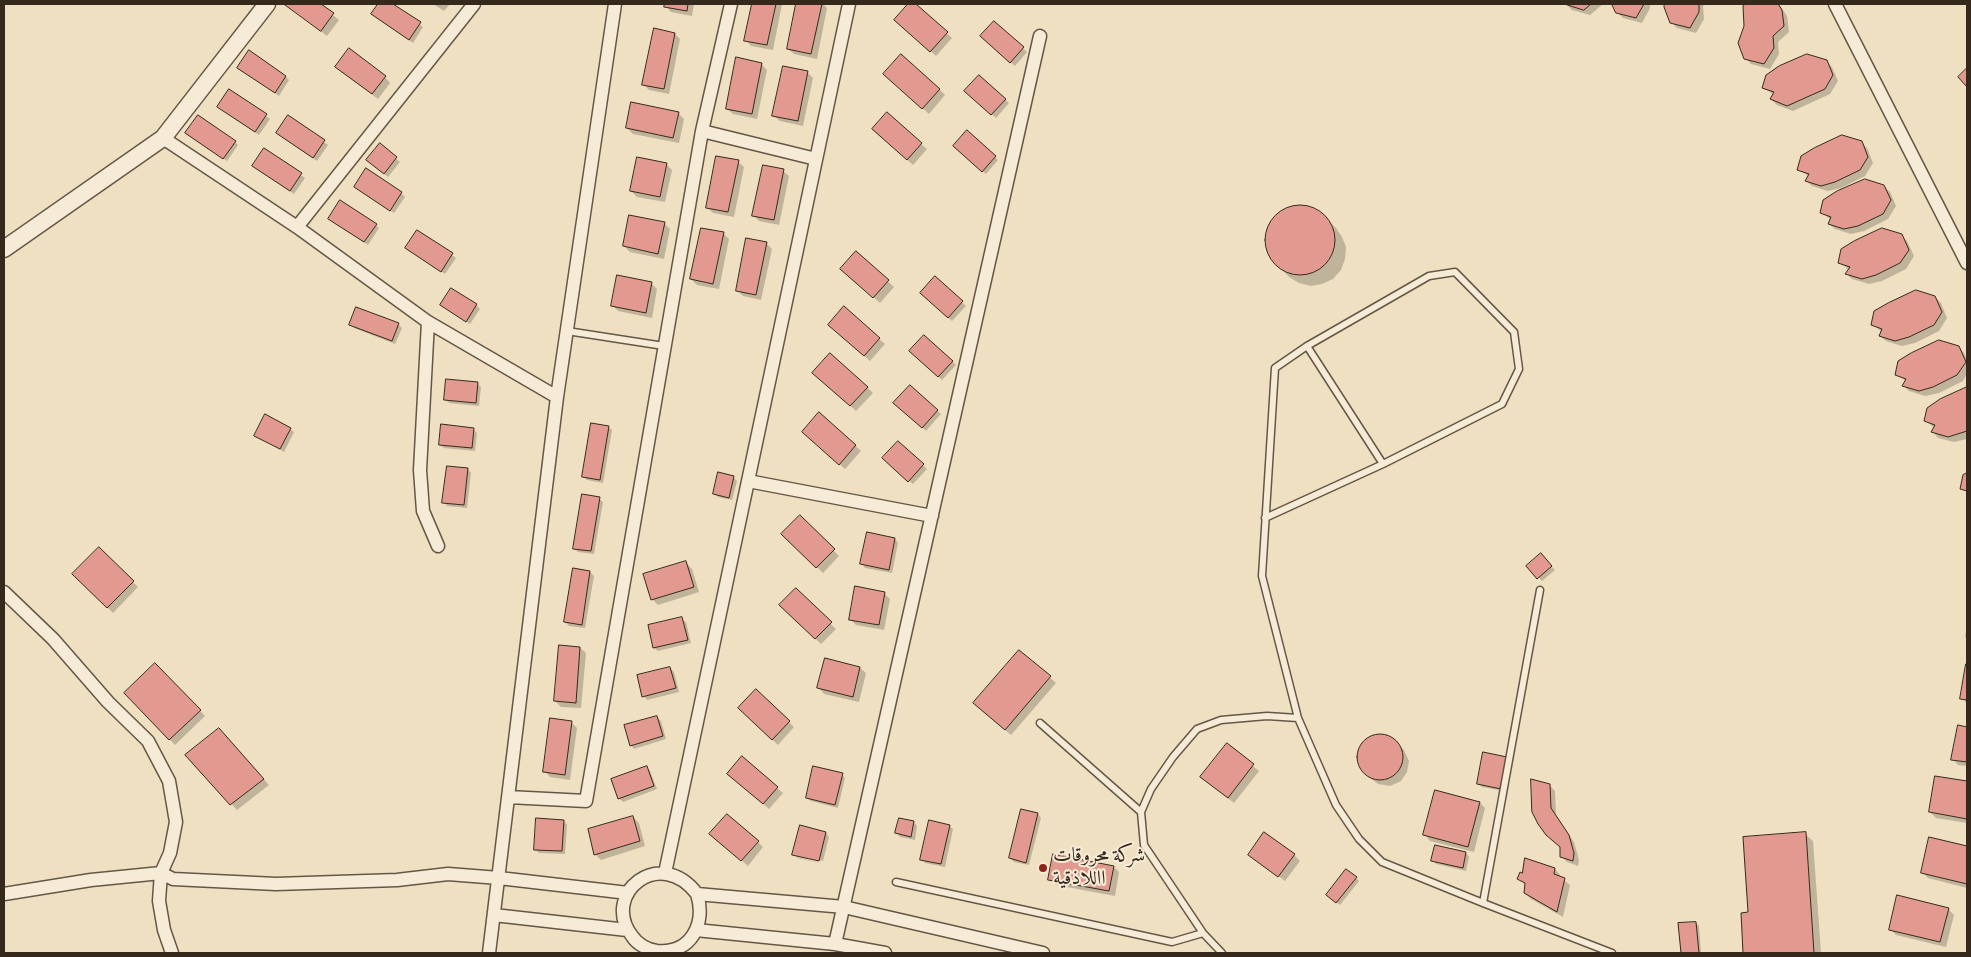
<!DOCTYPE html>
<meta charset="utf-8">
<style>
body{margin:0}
#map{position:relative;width:1971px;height:957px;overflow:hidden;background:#f0e0c2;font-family:"EB Garamond",serif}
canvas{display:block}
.frame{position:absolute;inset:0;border:5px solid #35291c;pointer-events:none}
</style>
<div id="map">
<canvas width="1971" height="957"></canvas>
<div class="frame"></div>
</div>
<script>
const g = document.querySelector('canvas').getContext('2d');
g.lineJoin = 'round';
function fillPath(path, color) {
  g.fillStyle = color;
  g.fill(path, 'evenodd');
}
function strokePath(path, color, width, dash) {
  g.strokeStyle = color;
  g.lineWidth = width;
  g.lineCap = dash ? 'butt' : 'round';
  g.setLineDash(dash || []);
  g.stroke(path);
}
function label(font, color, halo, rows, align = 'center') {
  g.font = font + ' "EB Garamond",Amiri,serif';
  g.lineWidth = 4;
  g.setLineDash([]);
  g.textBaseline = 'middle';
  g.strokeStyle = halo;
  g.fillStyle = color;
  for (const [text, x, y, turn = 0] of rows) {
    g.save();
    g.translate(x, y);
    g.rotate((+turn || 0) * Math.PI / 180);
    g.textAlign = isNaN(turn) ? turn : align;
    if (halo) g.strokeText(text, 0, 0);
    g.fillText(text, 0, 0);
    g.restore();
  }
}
fillPath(new Path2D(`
 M286,4H319L339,20L327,36Z
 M380,4H391L423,27L413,43L372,14Z
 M433,4H450L444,11Z
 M666,4H694L692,16L671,12L666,6Z
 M753,4H782L773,50L751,46L746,40Z
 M798,4H823L827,8L817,59L794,54L788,49Z
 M910,4H914L952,38L936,56L896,20Z
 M1566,4H1603L1590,15L1572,10Z
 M1614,4H1650V8L1642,23L1623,18L1617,12Z
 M1666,4H1706L1703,6L1704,19L1696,33L1677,28L1671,22L1665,7Z
 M1747,4H1779L1787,16L1789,32L1778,42L1779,54L1770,69L1751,64L1745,58V7Z
 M994,22L1027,52L1015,66L985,40Z
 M675,34L680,39L669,94L649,90L643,84Z
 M1826,61L1832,67L1838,81L1830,94L1793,111L1777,105L1771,99L1774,95L1764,88Z
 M761,64L767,70L757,119L733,114L727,109Z
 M238,68L286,77L289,80L279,96Z
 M342,72L385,77L390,83L378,99Z
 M807,72L813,78L803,126L780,121L774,116Z
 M979,76L1009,103L996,118L969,94Z
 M891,80L939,89L945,95L929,114Z
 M229,91L270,119L259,135L222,110Z
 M678,113L684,119L679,143L633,134L627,128Z
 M288,117L328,145L317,161L281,136Z
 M879,134L921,144L927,149L913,165Z
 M191,137L235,142L238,145L227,161Z
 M1861,142L1867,148L1873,163L1865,176L1841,188L1828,191L1812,186L1806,181L1809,177L1799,169Z
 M380,145L400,162L388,177L371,163Z
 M264,150L305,178L294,194L257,169Z
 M958,150L995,157L998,160L986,174Z
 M738,162L744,167L734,217L713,213L707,207Z
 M666,164L672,170L665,202L637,197L631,191Z
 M783,171L789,176L779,225L759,221L753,215Z
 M1884,186L1890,192L1896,206L1888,219L1864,231L1851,234L1835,229L1829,224L1831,220L1822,213Z
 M355,187L401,193L405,197L394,213Z
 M1295,206H1305L1316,210L1336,228L1342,237L1346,247L1345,259L1341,270L1333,279L1322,284L1311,286L1299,283L1289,277L1269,256L1266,244V234L1269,224L1276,215L1285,209Z
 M333,222L376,225L379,228L368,245Z
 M664,223L670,229L664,259L630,252L624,246Z
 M418,231L456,258L445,274L407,248Z
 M723,233L729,239L719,289L697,285L691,279Z
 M1901,235L1907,241L1914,256L1906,269L1882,281L1869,284L1852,279L1847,274L1849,270L1839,262Z
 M766,243L772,249L761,300L743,296L737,290Z
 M856,253L894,287L880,303L848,274Z
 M618,277L652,284L657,289L652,318L618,311L612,305Z
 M935,278L966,306L952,321L925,297Z
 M1935,297L1941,303L1947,318L1939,331L1915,343L1902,346L1886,341L1880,336L1882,332L1872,324Z
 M441,305H476L480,309L470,324Z
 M351,324H398L402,328L395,344L354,328Z
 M835,330L879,339L885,344L870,361Z
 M1958,347L1964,353L1967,360V374L1963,381L1939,393L1925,396L1909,391L1904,386L1906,381L1896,374Z
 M914,355L952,361L956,365L942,380Z
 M820,379L867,387L873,393L856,411Z
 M478,384L481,387L479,406L449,403L445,399Z
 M910,386L941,414L926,431L899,406Z
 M1967,389V439L1954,442L1938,438L1933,432L1935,428L1925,421L1941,400Z
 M820,414L861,451L845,469L809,437Z
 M608,427L612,430L603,483L587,480L583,476Z
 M290,429L294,432L284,452L255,435Z
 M473,429L477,433L475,451L444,448L440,445Z
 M898,442L927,469L913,484L887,462Z
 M468,469L471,473L467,508L447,506L444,502Z
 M733,477L737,481L732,500L718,497L714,493Z
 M599,499L603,502L594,554L578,552L574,548Z
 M800,517L839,556L823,573L783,534Z
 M868,534L895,539L898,543L892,573L865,568L862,564Z
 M99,549L138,587L113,613L73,574Z
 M1545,559L1555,570L1542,581L1528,566Z
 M686,563L692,569L699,592L658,605L652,599Z
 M574,570L590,572L594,576L585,628L569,626L565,622Z
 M796,590L836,629L821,644L781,605Z
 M884,593L890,599L884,630L856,625L850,619Z
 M682,619L686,622L691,643L658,651L654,648L649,626Z
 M1967,625V639L1965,637Z
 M580,648L586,653L581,708L561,707L555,701Z
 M1020,651L1056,683L1011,735L980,709Z
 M826,660L860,668L866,673L859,702L824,694L819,688Z
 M155,664L205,716L175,745L125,693Z
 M1967,666V704L1962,698Z
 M670,668L674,672L679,692L647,700L644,696Z
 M756,691L794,727L778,745L739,708Z
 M657,717L661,721L666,739L634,749L631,745Z
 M571,722L577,728L570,780L550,777L545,771Z
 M1959,726L1967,728V766L1958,765L1953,759Z
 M225,735L269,785L237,810L187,755Z
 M1377,735L1389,737L1398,744L1404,750L1409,761L1407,772L1401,781L1390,786L1378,784L1369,777L1363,771L1358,760L1360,749L1367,740Z
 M1227,745L1259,771L1234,803L1207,782Z
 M1484,753L1504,791L1482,787L1478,783Z
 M647,768L650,771L657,789L623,802L619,798Z
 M842,775L845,778L838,808L811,801L807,798Z
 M1936,777L1967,782V823L1936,818L1930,812Z
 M734,779L777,788L783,793L769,809Z
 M1549,785L1555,791L1556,815L1574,842L1579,860L1578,866L1567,862L1561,856V847L1553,841Z
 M1480,803L1485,808L1474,852L1430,841L1425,835Z
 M1038,814L1041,818L1029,865L1014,862L1010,858Z
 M633,817L639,823L645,846L601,860L595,854Z
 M900,819L914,822L917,826L915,840L900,837L897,833Z
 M564,821L567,825L565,854L539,853L535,849Z
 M949,826L953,829L945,867L925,863L922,859Z
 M826,833L829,837L823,861L796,855V857L794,855Z
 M1805,834L1813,841L1821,953H1745L1742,914H1749Z
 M1930,838L1967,847V888L1928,878L1922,872Z
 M717,839L758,842L763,847L748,866Z
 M1466,853L1469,857L1466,871L1436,864L1432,860Z
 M1250,855H1294L1300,861L1285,881Z
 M797,857L823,864L797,858Z
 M1114,867L1119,872L1115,896L1056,885L1050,879Z
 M1555,869L1560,875V877L1570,885L1563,917L1531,899L1525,893L1526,885L1519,879Z
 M1356,878L1359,881L1340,905L1331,898Z
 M1948,909L1954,915L1946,947L1896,935L1890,929Z
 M1696,923L1699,926L1701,953H1682L1680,924Z`), '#0003');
const building = new Path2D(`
 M284,4H321L334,13L321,31Z
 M378,4H393L421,22L409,40L371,14Z
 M665,4H688L687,11L664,7Z
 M752,4H776L767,45L744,41Z
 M796,4H822L811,54L787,49Z
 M908,4H916L948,32L930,52L894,20Z
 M1565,4H1591L1584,10Z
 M1612,4H1644L1636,18L1616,13Z
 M1665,4H1699V12L1690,28L1670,23L1664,7Z
 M1746,4H1778L1782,10L1784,26L1773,36L1774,48L1764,64L1744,59L1738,43L1744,26L1743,6Z
 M994,21L1024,47L1010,63L980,36Z
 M654,28L675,33L664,89L642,85Z
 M349,48L386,76L372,94L335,67Z
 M249,50L286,76L275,93L237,68Z
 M901,54L940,89L922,109L883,74Z
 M1807,54L1827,60L1833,75L1825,89L1787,106L1770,99L1774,92L1762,88L1766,75L1779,66Z
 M736,57L762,63L752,114L726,109Z
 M783,66L808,71L798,121L772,116Z
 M1967,68V87L1958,77Z
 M979,75L1006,99L991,115L964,91Z
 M229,89L267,114L255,132L217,107Z
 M631,102L679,112L673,138L626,128Z
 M887,112L922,143L907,160L872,129Z
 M198,115L236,141L223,159L185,133Z
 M288,115L325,140L313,158L276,133Z
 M967,130L996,156L982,172L953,146Z
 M1842,135L1862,141L1868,157L1860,170L1835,182L1821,186L1805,181L1809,174L1797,170L1801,156L1814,148Z
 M380,143L397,157L384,174L366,160Z
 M264,148L302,173L290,191L252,166Z
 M716,156L739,160L728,212L706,208Z
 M637,157L667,163L660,197L630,191Z
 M763,165L784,169L774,220L752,216Z
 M366,168L402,192L390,211L354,187Z
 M1865,179L1884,185L1891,200L1883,214L1858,226L1844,229L1828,224L1831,217L1820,213L1823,200L1837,191Z
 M340,200L377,224L364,242L328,219Z
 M1265 240a35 35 0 1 1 70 0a35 35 0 1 1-70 0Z
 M629,215L665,222L658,254L623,246Z
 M701,228L724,232L713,284L690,279Z
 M1882,228L1902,234L1909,250L1900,263L1876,275L1862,279L1845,274L1850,267L1838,263L1841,249L1854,241Z
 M417,230L453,253L441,272L405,248Z
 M746,238L767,242L756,295L736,291Z
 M856,251L889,280L873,298L840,269Z
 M617,275L652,282L646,313L611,306Z
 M935,276L963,301L948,318L920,293Z
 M451,288L477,304L466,322L440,305Z
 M1916,290L1935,296L1942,312L1934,325L1909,337L1895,341L1879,336L1882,329L1871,325L1874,311L1888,303Z
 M844,306L880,338L864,356L828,325Z
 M356,307L399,323L392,341L349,325Z
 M924,335L953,361L938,377L909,351Z
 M1939,340L1959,346L1966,362L1957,375L1933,387L1919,391L1902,386L1906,379L1895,375L1898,361L1911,353Z
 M830,353L868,387L850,406L812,373Z
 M446,379L478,382L476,403L444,400Z
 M910,385L938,410L922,428L893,403Z
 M1967,387V431L1948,437L1931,432L1935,425L1924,421L1927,408L1940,399Z
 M819,412L856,445L839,465L802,432Z
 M265,414L291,428L280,449L254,436Z
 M591,423L609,426L600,480L582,477Z
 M441,424L474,428L472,448L439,445Z
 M898,441L924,464L908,482L882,458Z
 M447,466L468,468L464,505L442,503Z
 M718,472L734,476L729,498L713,494Z
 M1967,473V491L1960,489L1963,475Z
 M582,494L600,497L591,551L573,549Z
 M800,515L835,549L816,568L781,534Z
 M867,532L895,538L889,570L860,564Z
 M99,547L134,581L107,608L72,574Z
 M1541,553L1552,566L1537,579L1526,566Z
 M686,561L694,587L651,600L643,574Z
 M573,568L590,571L582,625L564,622Z
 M855,586L885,592L879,625L849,620Z
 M796,588L832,622L815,639L779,605Z
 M682,617L688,640L653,648L648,625Z
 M559,645L580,647L576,703L554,701Z
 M1019,650L1051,676L1005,730L973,703Z
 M825,658L860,667L853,697L817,688Z
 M155,663L201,710L169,740L124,693Z
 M1966,664H1967V700L1960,699Z
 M670,667L676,688L642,697L637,675Z
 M756,689L790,721L772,740L738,708Z
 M657,716L663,736L630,746L624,725Z
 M550,718L572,721L565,775L543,772Z
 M1958,725L1967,727V762L1951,760Z
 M219,728L264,779L230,805L185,755Z
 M1357 757a23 23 0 1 1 46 0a23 23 0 1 1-46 0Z
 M1227,743L1254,764L1228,798L1200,777Z
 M1483,752L1507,757L1501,789L1477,784Z
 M742,756L778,787L763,804L727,774Z
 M647,766L654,786L618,799L611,779Z
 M813,766L843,773L835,805L806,798Z
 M1935,776L1967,781V819L1929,812Z
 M1531,779L1550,784L1551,808L1569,835L1574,853L1573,861L1560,857V847L1546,835L1538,824L1532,812Z
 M1435,790L1480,802L1468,847L1423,835Z
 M1021,809L1038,813L1026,863L1009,858Z
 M727,814L759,841L741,861L709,834Z
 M633,816L640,841L594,855L588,829Z
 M536,818L564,820L562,851L534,850Z
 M899,818L914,821L911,837L895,833Z
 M929,820L950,825L941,864L920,860Z
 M800,825L826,832L819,861L792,855Z
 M1264,832L1295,854L1278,877L1248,855Z
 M1806,832L1814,953H1743L1741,913L1748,912L1743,837Z
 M1929,837L1967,846V884L1921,873Z
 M1435,845L1466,852L1463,868L1431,861Z
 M1053,854L1114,866L1109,891L1048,880Z
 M1525,858L1555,868L1554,874L1565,878L1557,912L1524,893L1525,883L1517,879L1520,872L1522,873Z
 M1346,869L1357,877L1336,903L1326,895Z
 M1897,895L1949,908L1940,942L1889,930Z
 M1696,922L1699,953H1681L1678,923Z`);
fillPath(building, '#e2998f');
strokePath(building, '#35291c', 1);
const service = new Path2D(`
 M567,331L664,346
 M1307,346L1383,464
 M1265,518L1383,464L1502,404L1519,369L1514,332L1455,272L1429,276L1307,346L1275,368L1262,576L1298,718L1336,805L1359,839L1382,862L1483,903L1612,953
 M1040,723L1141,812
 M896,882L1172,942L1203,933
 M1483,903L1540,590
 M1222,953L1203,933L1144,845L1141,812L1151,789L1173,757L1197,729L1221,720L1267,716L1298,718`);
const minor = new Path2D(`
 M1835,4L1967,263
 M702,131L816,159
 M163,138L297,227L428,322L557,397
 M297,227L474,4
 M428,322L420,470L423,511L438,546
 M748,481L932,516
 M4,592L53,639L108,702L148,741L169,781L176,822L170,853L161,873L159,901L164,930L172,953
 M508,797L586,801L702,131L731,4
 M665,873L849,4
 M4,894L91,880L161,873L173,879L276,884L397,880L448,874L499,878L628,893
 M697,894C706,923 692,954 657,951C648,950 637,944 632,936C600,894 660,845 697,894L844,907L1043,953
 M494,915L627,930
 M696,930L835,944L885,953
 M835,944L1040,36
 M489,953L557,397L615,4`);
const tertiary = new Path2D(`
 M4,249L163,138L267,4`);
strokePath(service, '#645746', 9);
strokePath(minor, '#645746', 15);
strokePath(tertiary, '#645746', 19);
strokePath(service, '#f5ebd7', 6);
strokePath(minor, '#f5ebd7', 12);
strokePath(tertiary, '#f5ebd7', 16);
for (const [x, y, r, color] of [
 [1043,868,5,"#8f2418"]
]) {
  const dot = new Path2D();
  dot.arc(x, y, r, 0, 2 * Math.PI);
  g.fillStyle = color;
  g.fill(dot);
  strokePath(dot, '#f5ebd7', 2);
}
label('20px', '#35291c', '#f5ebd7', [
 ["شركة محروقات",1053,856],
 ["االلاذقية",1053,879]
], 'left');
</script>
